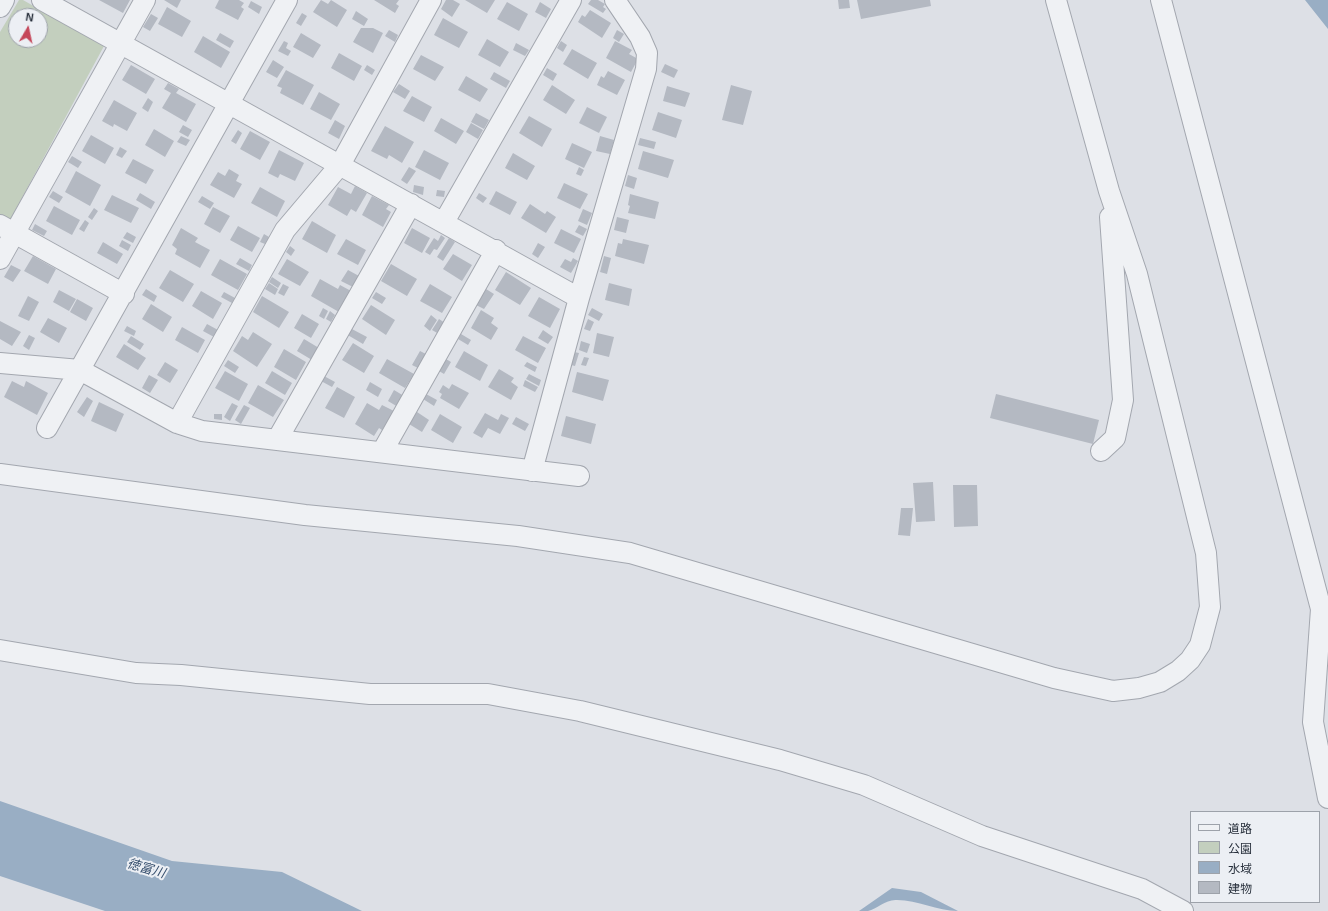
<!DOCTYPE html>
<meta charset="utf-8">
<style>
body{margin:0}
#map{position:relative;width:1328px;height:911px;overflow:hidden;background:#dde0e6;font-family:Helvetica,"Noto Sans JP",sans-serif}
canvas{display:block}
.legend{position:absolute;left:1190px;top:811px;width:130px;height:92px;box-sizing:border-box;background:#eceff4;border:1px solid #9da2aa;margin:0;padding:5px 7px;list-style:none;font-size:12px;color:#272f3b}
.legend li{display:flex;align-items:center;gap:8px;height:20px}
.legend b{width:20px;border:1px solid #9da2aa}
.north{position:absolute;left:8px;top:8px;width:40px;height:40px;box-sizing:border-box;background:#eceff4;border:1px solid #9da2aa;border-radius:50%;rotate:9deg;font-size:11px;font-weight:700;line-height:16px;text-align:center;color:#272f3b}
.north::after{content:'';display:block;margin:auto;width:14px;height:18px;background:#c5475a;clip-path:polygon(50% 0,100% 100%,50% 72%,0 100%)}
</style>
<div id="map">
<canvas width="1328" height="911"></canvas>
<ul class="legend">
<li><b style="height:5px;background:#eff1f4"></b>道路</li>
<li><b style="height:11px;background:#c3cfbe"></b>公園</li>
<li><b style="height:11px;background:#99aec4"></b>水域</li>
<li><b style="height:11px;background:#b4b9c2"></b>建物</li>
</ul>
<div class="north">N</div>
</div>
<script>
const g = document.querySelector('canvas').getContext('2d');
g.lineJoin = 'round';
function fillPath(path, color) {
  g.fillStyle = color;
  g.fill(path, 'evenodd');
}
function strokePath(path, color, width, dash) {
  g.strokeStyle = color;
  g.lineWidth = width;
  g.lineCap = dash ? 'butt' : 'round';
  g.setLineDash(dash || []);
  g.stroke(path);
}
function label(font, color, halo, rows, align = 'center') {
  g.font = font + ' Helvetica,"Noto Sans JP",sans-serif';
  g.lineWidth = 4;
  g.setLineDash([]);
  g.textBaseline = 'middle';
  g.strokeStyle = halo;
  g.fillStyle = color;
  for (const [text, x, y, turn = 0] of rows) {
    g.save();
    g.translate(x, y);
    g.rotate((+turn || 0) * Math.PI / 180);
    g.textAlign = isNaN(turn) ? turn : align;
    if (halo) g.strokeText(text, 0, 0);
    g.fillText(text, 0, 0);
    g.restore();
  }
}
fillPath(new Path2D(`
 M19,0H23L104,46L10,220L0,214V32ZM16,16H40V40H16Z`), '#c3cfbe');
fillPath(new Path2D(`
 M1305,0H1328V29Z
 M0,801L172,861L282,872L362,911H105L0,876Z
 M892,888L921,892L958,911C937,911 918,900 897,900C886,899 877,909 868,911C866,911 862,911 859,911Z`), '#99aec4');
fillPath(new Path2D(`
 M99,0H130L123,13Z
 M164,0H181L177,8Z
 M219,0H239L244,3L241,7L244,9L238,20L215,8Z
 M321,0L328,4L331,0L347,10L337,27L313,12Z
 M374,0H399L396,4L399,6L395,13Z
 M446,0H453L460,4L452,17L441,9Z
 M465,0H495L487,13Z
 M591,0H598L605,4L603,7L606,9L603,13L588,4Z
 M838,0H849L850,8L839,9Z
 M857,0H930L931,6L861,19Z
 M251,1L262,7L259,14L248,7Z
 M507,2L528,14L519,31L497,19Z
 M540,2L551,9L546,18L535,12Z
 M167,7L191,21L182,37L158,24Z
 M17,10L27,14L26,16H16V20L14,19Z
 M590,10L611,23L602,38L578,22L582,15L585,17Z
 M356,11L368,19L364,26L352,19Z
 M302,13L307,16L301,26L296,23Z
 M151,14L158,18L150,31L143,27Z
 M443,18L468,32L459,48L434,35Z
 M361,28H373L383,33L373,53L353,42Z
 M389,30L398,35L395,42L385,36Z
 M617,30L624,34L619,42L613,38Z
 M220,33L234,41L230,48L216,40Z
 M301,33L321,45L313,58L293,47Z
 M203,36L230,52L221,68L194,52Z
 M487,39L509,52L500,67L478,55Z
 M284,41L288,43L286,48L291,51L288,56L278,51Z
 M561,41L567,45L563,52L557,48Z
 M615,41L632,50L629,54L638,59L631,72L606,58Z
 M516,43L529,50L525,56L513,50Z
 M572,49L597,63L588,79L563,64Z
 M339,53L362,66L354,81L331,68Z
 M421,55L444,67L435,81L413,69Z
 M273,60L284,67L277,78L266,72Z
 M665,64L678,70L674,78L661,72Z
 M131,65L155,79L146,94L122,80Z
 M367,65L375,70L372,75L364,70Z
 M547,68L557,74L553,81L543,75Z
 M286,70L314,85L303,105L280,93L282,88L277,86Z
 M608,71L625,80L617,95L597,85L601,76L604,78Z
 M494,72L510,81L506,88L490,79Z
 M466,76L488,89L480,102L458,90Z
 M168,83L179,89L176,93L196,104L186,122L162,108L171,93L164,89Z
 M399,84L410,91L405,99L393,92Z
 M552,85L575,100L566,114L543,100Z
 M731,85L752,91L743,125L722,120Z
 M667,86L690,93L685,107L663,101Z
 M319,92L340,104L331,120L310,109Z
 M412,96L432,107L424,122L403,111Z
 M148,98L153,102L148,112L142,108Z
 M114,100L137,113L127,131L114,124L113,127L102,121Z
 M587,107L607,117L599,133L579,123Z
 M658,112L682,120L676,138L652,130Z
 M476,113L489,120L484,129L471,122Z
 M529,116L552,129L542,147L519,133Z
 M441,118L464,131L456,144L434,131Z
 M335,120L345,126L339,139L328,133Z
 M471,123L483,130L478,139L466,132Z
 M183,125L192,130L188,137L179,132Z
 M385,126L414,142L402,163L389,155L387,159L371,151Z
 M154,129L174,141L165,157L145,145Z
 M238,130L242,133L236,144L231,141Z
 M250,131L270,142L260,160L240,149Z
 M91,135L114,148L105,164L82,151Z
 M181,136L190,140L186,146L177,142Z
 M600,136L614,140L610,154L596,151Z
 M640,138L656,142L654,149L638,145Z
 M572,143L592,152L584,168L565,159Z
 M120,147L127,151L122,158L116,155Z
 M279,150L304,163L295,181L280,174L278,178L268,173Z
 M424,150L449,163L440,180L415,167Z
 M643,151L674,160L668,178L638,169Z
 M513,153L535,166L527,180L505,168Z
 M72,156L82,162L78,168L68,162Z
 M133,159L154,170L146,184L125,173Z
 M409,167L416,171L407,184L401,180Z
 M579,167L584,170L581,176L576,174Z
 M229,169L239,175L236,181L242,184L234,198L210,185L218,172L225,176Z
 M76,171L101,185L90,206L65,192Z
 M628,175L637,178L634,189L625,186Z
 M564,183L588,194L580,209L557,198Z
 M414,185L424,187L423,195L413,192Z
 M355,186L367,193L356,212L351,209L347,216L328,205L338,187L351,194Z
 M260,187L285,201L277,217L251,203Z
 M437,190L445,191L444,197L436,196Z
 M53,191L63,197L59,203L49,197Z
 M496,191L517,202L510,215L489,204Z
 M140,193L155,202L151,209L136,200Z
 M479,193L487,198L483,203L476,198Z
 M630,194L659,202L655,219L628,213L630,206L628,205Z
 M112,195L139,208L131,223L104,210Z
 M202,196L214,203L210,209L198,202Z
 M372,196L389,205L386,209L391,212L383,227L362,215Z
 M530,204L545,214L547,211L556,217L546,233L521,218Z
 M54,206L80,220L72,235L46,221Z
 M213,207L230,216L220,233L204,224Z
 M94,208L98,211L92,220L88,217Z
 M583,209L592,213L587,225L578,221Z
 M617,217L629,220L626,233L614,230Z
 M85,220L89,223L84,232L79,229Z
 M312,221L336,235L327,253L302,239Z
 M35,224L47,231L44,236L32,230Z
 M579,225L587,229L583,236L575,232Z
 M238,226L260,238L252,252L230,240Z
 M181,228L198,238L195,242L210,250L200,268L175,254L177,249L172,245Z
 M412,228L430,238L422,253L404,243Z
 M561,229L581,239L574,253L554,243Z
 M127,232L136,237L133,243L123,238Z
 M264,234L269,237L265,244L260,242Z
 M441,235L445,238L437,250L434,249L430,255L425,252L434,238L438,241Z
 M449,238L455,242L443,261L437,257Z
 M346,239L366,250L358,265L337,254Z
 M623,239L649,245L644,264L615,256L618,243L622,244Z
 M122,240L131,245L128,251L119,246Z
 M103,242L123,254L117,264L97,253Z
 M538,243L545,247L538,258L532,254Z
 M290,246L295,250L291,256L286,252Z
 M453,254L472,265L462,281L443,269Z
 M33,256L56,269L48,284L24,271Z
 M604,256L611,258L607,274L600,272Z
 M240,258L252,265L249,271L236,264Z
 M573,258L578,261L571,273L560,267L565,259L571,262Z
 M220,259L247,274L238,290L211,275Z
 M287,259L309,272L300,286L278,274Z
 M391,264L417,279L407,296L381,281Z
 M11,265L21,270L13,282L4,277Z
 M170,270L194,284L183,302L159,288Z
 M348,270L359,276L353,287L341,281Z
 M506,272L531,288L520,305L495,290Z
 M272,277L281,283L278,288L269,282Z
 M320,279L338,289L340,285L351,291L339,312L311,296Z
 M269,283L278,289L275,295L265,289Z
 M609,283L632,289L629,306L605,300Z
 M283,284L289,287L284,296L278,293Z
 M430,284L452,297L442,313L420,301Z
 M146,289L157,296L154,302L142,295Z
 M486,289L494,294L484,309L476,305Z
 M59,290L76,299L69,311L53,302Z
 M201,291L222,303L213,319L192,306Z
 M224,292L235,298L232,303L221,297Z
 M376,292L386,298L382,304L372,298Z
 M28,296L39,302L29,321L18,316Z
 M262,296L289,312L279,328L253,312Z
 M539,297L560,309L550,328L528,316Z
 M77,299L93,308L86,321L70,312Z
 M151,304L172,317L163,332L142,319Z
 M371,305L395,320L386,335L362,319Z
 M323,308L328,311L324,319L319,316Z
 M592,308L603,314L599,321L588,315Z
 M481,310L494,318L491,323L498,328L491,340L471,328Z
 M330,311L335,315L331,322L326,319Z
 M302,314L319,324L311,338L294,328Z
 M431,315L437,320L430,331L424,326Z
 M48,318L67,328L59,343L40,332Z
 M439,319L445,323L439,334L432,330Z
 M588,319L594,322L590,331L584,329Z
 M0,321L21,332L12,346L0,339Z
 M207,324L218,330L214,337L203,331Z
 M127,326L136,331L134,336L124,331Z
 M182,327L205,340L198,353L175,340Z
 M350,328L367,337L363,344L346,334Z
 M543,330L553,337L548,344L538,338Z
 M253,332L272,344L257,367L233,351L242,336L248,340Z
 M597,333L614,337L609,357L593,353Z
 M461,334L471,340L468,345L458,339Z
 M29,335L35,338L29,350L23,346Z
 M131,336L144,344L140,350L127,342Z
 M523,336L546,348L538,363L515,350Z
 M304,339L319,348L312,360L297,351Z
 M581,341L590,344L587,353L579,350Z
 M353,343L374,356L364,373L342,360Z
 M124,344L146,358L138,370L116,357Z
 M284,349L306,362L296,380L274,367Z
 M420,351L426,354L418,368L412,365Z
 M464,351L488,365L480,381L455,367Z
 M574,352L579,353L575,366L571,365Z
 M584,357L589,358L586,366L581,365Z
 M387,359L414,374L405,388L379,373Z
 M446,359L451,362L444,374L439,371Z
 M228,360L239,367L235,373L224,366Z
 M165,362L178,370L170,383L157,375Z
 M527,362L537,367L535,372L524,366Z
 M499,369L514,378L511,382L518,387L511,400L488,387Z
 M225,371L248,384L239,401L215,388Z
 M272,371L292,383L285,395L265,383Z
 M577,372L609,380L603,401L572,392Z
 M529,374L541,380L539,386L526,379Z
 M149,375L158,380L150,393L142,388Z
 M324,376L335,382L332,387L321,381Z
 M525,380L538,387L535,392L523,386Z
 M12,381L24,387L26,381L48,393L37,415L4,397Z
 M370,382L382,389L378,397L366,390Z
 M452,384L469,393L459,409L440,398L442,394L439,392L443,385L449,389Z
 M258,385L284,400L273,417L248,403Z
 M337,387L355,397L344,418L325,408Z
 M394,390L404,396L398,407L388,401Z
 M426,394L437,400L434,406L423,399Z
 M996,394L1099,420L1093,444L990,418Z
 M87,397L93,401L84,417L77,412Z
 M99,402L124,414L116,432L91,421Z
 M232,403L238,406L230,421L224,417Z
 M367,403L379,410L382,405L394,411L382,430L379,428L374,436L355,424Z
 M244,405L250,408L241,424L235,420Z
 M417,412L429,420L422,432L409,424Z
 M485,413L498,420L501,414L509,418L500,434L488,428L482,438L473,433Z
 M214,414H222V420L214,419Z
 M440,414L462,427L453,443L431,430Z
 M566,416L596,424L591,444L561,436Z
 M516,417L529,424L525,431L512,424Z
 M933,482L935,521L916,522L913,483Z
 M953,485H977L978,526L954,527Z
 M901,508H913L910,536L898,535Z`), '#b4b9c2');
const minor = new Path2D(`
 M42,0L579,298
 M1161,0L1321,609L1313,722L1328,798
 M0,7L4,0
 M444,222L571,0
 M0,225L124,294
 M0,259L145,0
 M0,363L80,370L177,423L202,431L579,476
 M177,423L285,230L340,165L431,0
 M47,428L287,0
 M277,440L411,204
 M1101,451L1115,438L1123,400L1110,217
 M382,452L496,250
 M532,471L579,298L646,69L647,53L640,37L615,0
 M0,474L305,515L518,536L630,553L1054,678L1113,691L1139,688L1160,682L1178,671L1190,660L1200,645L1210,607L1206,553L1137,274L1109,191L1056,0
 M0,650L136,673L181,675L370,694H488L580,711L780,760L864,785L982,836L1142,889L1183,911`);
strokePath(minor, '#a3a7af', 22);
strokePath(minor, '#eff1f4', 20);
label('italic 13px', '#344d6c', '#eceff4', [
 ["徳富川",146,869,16]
]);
</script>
